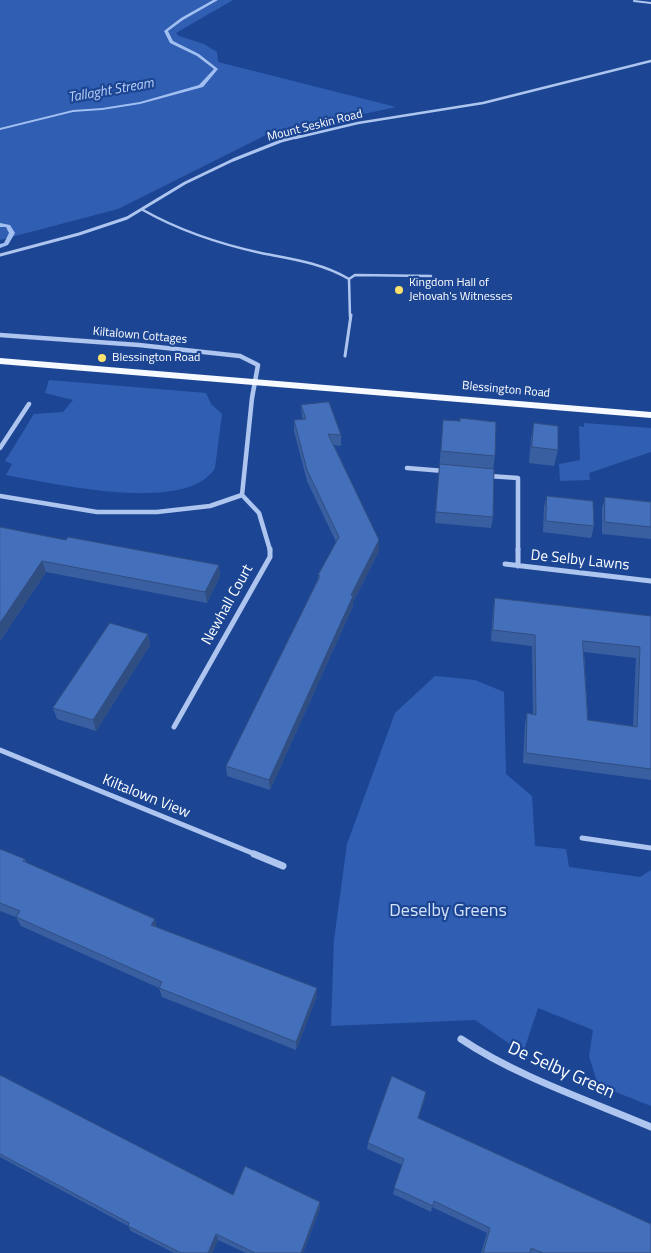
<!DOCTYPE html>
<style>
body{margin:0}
canvas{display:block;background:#1c4694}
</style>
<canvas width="651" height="1253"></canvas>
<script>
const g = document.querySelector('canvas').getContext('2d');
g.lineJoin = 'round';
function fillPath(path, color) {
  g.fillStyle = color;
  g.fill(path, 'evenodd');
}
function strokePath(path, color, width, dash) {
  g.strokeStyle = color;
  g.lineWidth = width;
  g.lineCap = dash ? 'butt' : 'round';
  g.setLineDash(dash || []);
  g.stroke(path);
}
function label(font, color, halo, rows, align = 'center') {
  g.font = font + ' "Titillium Web",sans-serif';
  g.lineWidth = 4.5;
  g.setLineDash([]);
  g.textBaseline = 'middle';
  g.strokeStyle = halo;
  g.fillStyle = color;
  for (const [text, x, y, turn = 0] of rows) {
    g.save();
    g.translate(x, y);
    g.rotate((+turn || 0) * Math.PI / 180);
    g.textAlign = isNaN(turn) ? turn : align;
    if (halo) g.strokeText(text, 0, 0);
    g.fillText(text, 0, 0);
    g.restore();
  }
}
fillPath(new Path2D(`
 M0,0H233L176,33L179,36L204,44L217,52L218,62L396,107L266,135L118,209L0,240Z
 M49,380L206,393L211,404L222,414L215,468C187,515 51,483 6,475L12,464L5,461L34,414L63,412L73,400L45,393Z
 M584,423L651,428V452L589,473L590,480L560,481L559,464L580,460L579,426L584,427Z
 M435,676L475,680L504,692L506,774L532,796L535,846L566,849L569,867L640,877L651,870V1106L598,1085L589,1056L593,1030L538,1008L523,1053L475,1020L331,1026L334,940L347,844L395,713Z`), '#305eb2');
fillPath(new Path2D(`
 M213,0H218L183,20L168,31L173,41L199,54L218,69L203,87L140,104L102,110L73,112L0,130V128L73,110L102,108L140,102L199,85L214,69L197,56L170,43L164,31L181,18Z
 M0,223L10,225L15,233L8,245L0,248V244L4,243L9,233L6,227H0Z`), '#a1bff1');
strokePath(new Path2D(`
 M634,1L651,3`), '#aec5ef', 2);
strokePath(new Path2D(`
 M143,210C180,231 220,244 261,253C292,259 322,263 349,279
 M350,317L349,279L355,275L431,276`), '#aec5ef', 2.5);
strokePath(new Path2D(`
 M345,356L351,315`), '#aec5ef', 3);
strokePath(new Path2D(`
 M295,138L358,123L483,103L651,61`), '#aec5ef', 2.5);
strokePath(new Path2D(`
 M0,255L79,234L127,218L185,183L233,160L281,141L300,136`), '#aec5ef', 3);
strokePath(new Path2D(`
 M0,335L139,345L240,356L258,365L252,398L242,495L259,513L270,550
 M0,448L29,404
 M407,468L444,471
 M489,476L518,478V550
 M0,496L97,512H157L210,506L242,495`), '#aec5ef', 4.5);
strokePath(new Path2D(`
 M518,549V566
 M505,564L651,581
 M174,727L270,557V549
 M0,750L257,855
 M582,838L651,848`), '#aec5ef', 5);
strokePath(new Path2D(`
 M254,854L283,866
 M461,1039C516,1076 590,1101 651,1127`), '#aec5ef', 7);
fillPath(new Path2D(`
 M0,358L651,412V418L0,364Z`), '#f6f9ff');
fillPath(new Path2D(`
 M301,405L341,435V446L334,445L379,540V551L353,602V606L270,790L227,776L226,766L318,579V575L336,542L307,481L294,431V420L303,419L302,416Z
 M443,420L495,456L493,469V517L491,528L435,523Z
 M534,423L558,450L554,466L529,463L531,439Z
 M547,496L594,526L591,538L543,532L544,507Z
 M605,497L651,502V539L602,534V508Z
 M0,527L220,576L207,603L46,572L0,641Z
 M495,598L651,616V780L523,763L525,724L527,713L533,714L532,646L491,641L493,609ZM584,652L636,658L633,726L588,720Z
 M148,634L150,645L96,731L57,719L53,708Z
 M0,849L25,859L27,863L157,928L317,988V996L296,1050L162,997L159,988L21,926L16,917L0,911Z
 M0,1075L233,1195L320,1202V1208L303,1253H246L218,1240L212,1253H174L131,1231L128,1226L0,1157Z
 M425,1099L418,1118L651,1253H481L487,1233L432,1207L431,1212L393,1194L402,1165L367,1149L368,1143Z`), '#3a5fa0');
fillPath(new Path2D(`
 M379,540V551L353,602V606L270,790L269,780L351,595Z
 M42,561L46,572L0,641V623Z
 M219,565L220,576L207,603L205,592Z
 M148,634L150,645L96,731L93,720Z
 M155,919L157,928L151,925Z
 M317,988V996L296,1050V1042Z
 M320,1202V1208L303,1253H301Z
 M216,1234L218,1240L212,1253H208Z`), '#304e82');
const building = new Path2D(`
 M329,402L341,435L328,434L379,540L351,595L353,596L269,780L226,766L320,576L318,575L339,537L307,470L294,420L306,419L301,405Z
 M460,418L496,422L495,456L441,451L443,420L460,421Z
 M534,423L558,426V450L532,447Z
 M440,464L494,469L493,517L436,512Z
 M547,496L593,501L594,526L546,521Z
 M605,497L651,502V527L605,522Z
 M0,527L66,540L68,537L219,565L205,592L42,561L0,623Z
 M495,598L651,616V769L526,753L527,713L536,715L535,635L493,630ZM583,641L640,647L637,727L588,720Z
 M110,623L148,634L93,720L53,708Z
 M0,849L25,859L23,861L155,919L151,925L317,988L296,1042L159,988L162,982L16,917L20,911L0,903Z
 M0,1075L233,1195L245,1166L320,1202L301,1253H255L216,1234L208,1253H181L128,1226L129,1223L0,1154Z
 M392,1076L426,1092L418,1118L651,1224V1253H543L531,1248L530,1253H483L490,1228L434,1201L433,1206L394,1188L404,1159L368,1143Z`);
fillPath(building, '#446fba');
strokePath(building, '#304e82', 1);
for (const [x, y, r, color] of [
 [399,290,5,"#ffe26c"],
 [102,358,5,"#ffe26c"]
]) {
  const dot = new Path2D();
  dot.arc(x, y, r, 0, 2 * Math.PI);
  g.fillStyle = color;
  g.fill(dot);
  strokePath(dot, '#1c4694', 2);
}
label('12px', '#fff', '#1c4694', [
 ["Mount Seskin Road",315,126,-14],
 ["Kiltalown Cottages",140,336,5],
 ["Blessington Road",506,390,5]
]);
label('12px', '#fff', '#1c4694', [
 ["Kingdom Hall of",409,283],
 ["Jehovah's Witnesses",409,297],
 ["Blessington Road",112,358]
], 'left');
label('italic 14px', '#bad0f6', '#1c4694', [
 ["Tallaght Stream",111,91,-10]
]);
label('15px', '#fff', '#1c4694', [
 ["De Selby Lawns",580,561,6],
 ["Newhall Court",228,605,-61],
 ["Kiltalown View",146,797,22]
]);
label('18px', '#d4e2fa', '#1c4694', [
 ["Deselby Greens",448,912]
]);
label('18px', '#fff', '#1c4694', [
 ["De Selby Green",561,1071,24]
]);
</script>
